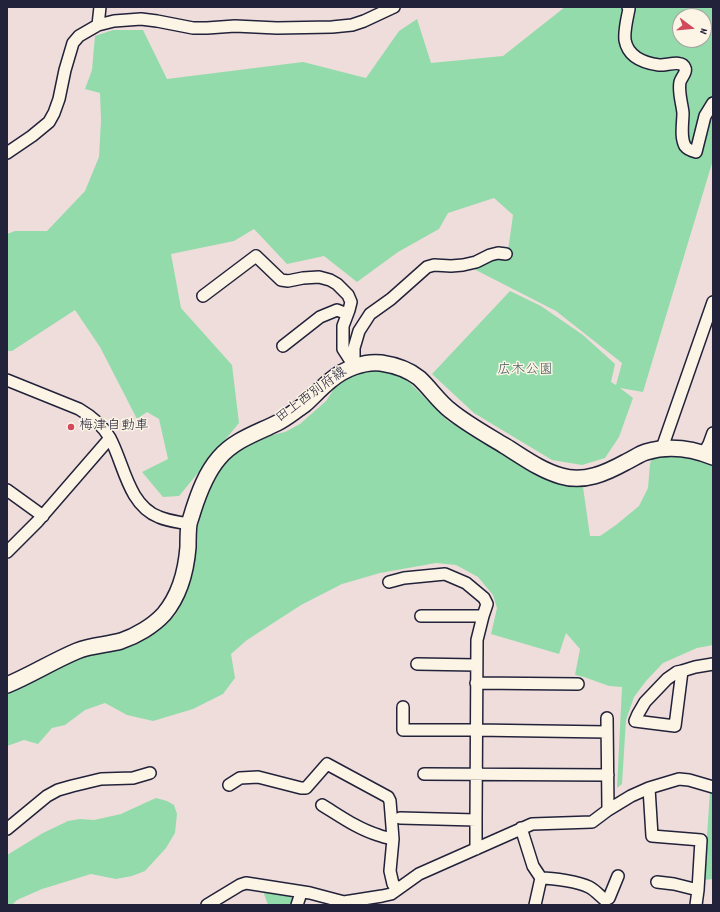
<!DOCTYPE html>
<meta charset="utf-8">
<style>
body{margin:0}
#map{position:relative;width:720px;height:912px;overflow:hidden;background:#efdddc;font-family:Dekko,sans-serif}
canvas{display:block}
.frame{position:absolute;inset:0;border:8px solid #22223b;pointer-events:none}
.north{position:absolute;left:672px;top:8px;width:40px;height:40px;box-sizing:border-box;background:#fcf5e5;border:1px solid #a5a1a1;border-radius:50%;rotate:106deg;font-size:11px;font-weight:700;line-height:16px;text-align:center;color:#22223b}
.north::after{content:'';display:block;margin:auto;width:14px;height:18px;background:#d1495b;clip-path:polygon(50% 0,100% 100%,50% 72%,0 100%)}
</style>
<div id="map">
<canvas width="720" height="912"></canvas>
<div class="frame"></div>
<div class="north">N</div>
</div>
<script>
const g = document.querySelector('canvas').getContext('2d');
g.lineJoin = 'round';
function fillPath(path, color) {
  g.fillStyle = color;
  g.fill(path, 'evenodd');
}
function strokePath(path, color, width, dash) {
  g.strokeStyle = color;
  g.lineWidth = width;
  g.lineCap = dash ? 'butt' : 'round';
  g.setLineDash(dash || []);
  g.stroke(path);
}
function label(font, color, halo, rows, align = 'center') {
  g.font = font + ' Dekko,"Klee One",sans-serif';
  g.lineWidth = 3;
  g.setLineDash([]);
  g.textBaseline = 'middle';
  g.strokeStyle = halo;
  g.fillStyle = color;
  for (const [text, x, y, turn = 0] of rows) {
    g.save();
    g.translate(x, y);
    g.rotate((+turn || 0) * Math.PI / 180);
    g.textAlign = isNaN(turn) ? turn : align;
    if (halo) g.strokeText(text, 0, 0);
    g.fillText(text, 0, 0);
    g.restore();
  }
}
fillPath(new Path2D(`
 M565,7H713V160L643,392L620,388L633,398L619,437L605,458L582,465L552,460L474,413L432,374L510,291L541,306L583,335L615,364L611,382L616,385L622,363L556,311L466,265L508,251L513,215L494,198L448,213L439,229L398,252L357,282L324,256L287,264L254,229L234,241L171,254L181,308L232,365L239,423L179,496L163,497L142,472L168,459L159,419L147,412L137,419L100,347L75,310L12,351H7V234L15,231H47L85,191L99,157L101,120L100,93L85,89L92,70L95,36L113,30H143L167,79L303,62L366,78L399,31L417,19L431,63L503,56ZM680,16H704V40H680Z
 M375,369L391,372L406,379L448,421L504,454L539,476L561,485L583,487L590,536H600L616,525L639,506L648,488L650,464L652,458L683,455L708,461L713,465V645L697,648L663,663L646,681L634,697L626,720L622,784L617,788L622,687L609,686L584,677L575,675L580,649L566,633L559,654L491,634L497,608L493,595L478,577L456,565L436,563L380,573L342,584L301,605L247,640L231,654L235,678L223,694L193,709L153,721L127,715L105,703L85,710L65,725L52,728L38,744L24,740L7,746V693L82,657L94,653L122,648L143,640L164,626L176,614L185,595L192,567L196,536L200,516L210,484L222,467L233,455L247,444L264,437L285,432L300,424L326,401L340,380L357,373Z
 M710,791H713V879L704,880Z
 M156,798L167,801L174,805L177,814L175,833L166,848L145,871L132,876L116,879L91,874L42,889L17,900L12,905H7V855L43,833L68,821L80,819L94,820L121,814L147,802Z
 M263,891L292,896L294,900C289,908 276,905 268,905Z`), '#93dbaa');
const street = new Path2D(`
 M628,7L629,9C627,19 624,30 625,40C628,57 644,63 659,65C666,66 682,59 685,68C687,72 681,78 680,82C678,92 682,103 683,113C683,123 680,137 685,146C688,150 692,151 696,152L705,116L713,103
 M98,25L100,7
 M7,153L32,136L49,122L54,113L59,99L65,70L73,43L79,36L98,25L114,21L141,19L157,21L193,28H207L235,26L277,28L332,27L352,25L364,21L394,7
 M203,296L256,256L281,280L288,281L303,278L319,277L330,280L337,284L348,295L351,302L349,310L343,326V349L354,366
 M283,346L320,317L337,310L347,314
 M354,366V348L359,331L370,314L391,299L427,267L434,265L451,266L463,265L476,262L490,255L498,253L506,254
 M7,380L79,409C91,416 103,426 110,438C124,464 128,505 159,517C168,521 179,522 189,524
 M662,448L713,302
 M704,453L709,444L713,433
 M7,490L43,516
 M7,552L38,521L110,438
 M389,582L404,578L445,574L466,583L484,598L487,604L483,616
 M421,616H483L477,640L476,820V849
 M417,664L476,665
 M682,671L675,726L635,721L638,714L645,702L667,679L677,672L682,671L695,667L713,664
 M476,683L578,684
 M403,707V730H476L607,732
 M607,718L608,810
 M424,774L608,775
 M229,785L240,778L258,777L301,788H306L327,764L388,797L390,801L393,839L390,871L393,884L398,888
 M649,788L652,836L701,840L698,890L696,905
 M322,805C340,816 358,829 378,835C383,837 388,838 393,839
 M400,818L476,820
 M521,828L533,866L541,878L535,905
 M7,829L47,796L58,790L72,786L101,779L133,778L150,773
 M541,878C554,878 579,882 589,887C595,890 600,896 605,900L609,898L618,876
 M657,882L674,884L698,890
 M207,905L240,885L246,883L310,893L344,902L382,896L391,894L419,874L532,824L592,822L608,810L631,796L649,788L679,779L689,780L713,787
 M297,905L301,893`);
const secondary = new Path2D(`
 M7,685C31,675 53,661 77,651C91,645 107,645 121,641C136,636 153,626 164,614C180,595 186,572 188,547C188,539 188,531 189,524C190,520 192,515 193,511C199,492 206,473 219,458C234,440 257,433 277,423C287,418 295,411 304,405C313,397 321,388 331,380C344,369 364,361 381,363C394,365 409,370 419,378C430,388 439,402 451,411C467,424 487,435 505,446C523,457 540,470 561,476C584,483 606,473 626,462C633,459 639,454 646,452C669,445 691,448 713,457`);
strokePath(street, '#22223b', 14);
strokePath(secondary, '#22223b', 18);
strokePath(street, '#fcf5e5', 11);
strokePath(secondary, '#fcf5e5', 15);
for (const [x, y, r, color] of [
 [71,427,4,"#d1495b"]
]) {
  const dot = new Path2D();
  dot.arc(x, y, r, 0, 2 * Math.PI);
  g.fillStyle = color;
  g.fill(dot);
  strokePath(dot, '#fcf5e5', 1.5);
}
label('14px', '#445a5c', '#fcf5e5', [
 ["広木公園",525,371]
]);
label('14px', '#22223b', '#fcf5e5', [
 ["田上西別府線",312,396,-36]
]);
label('14px', '#22223b', '#fcf5e5', [
 ["梅津自動車",79,427]
], 'left');
</script>
